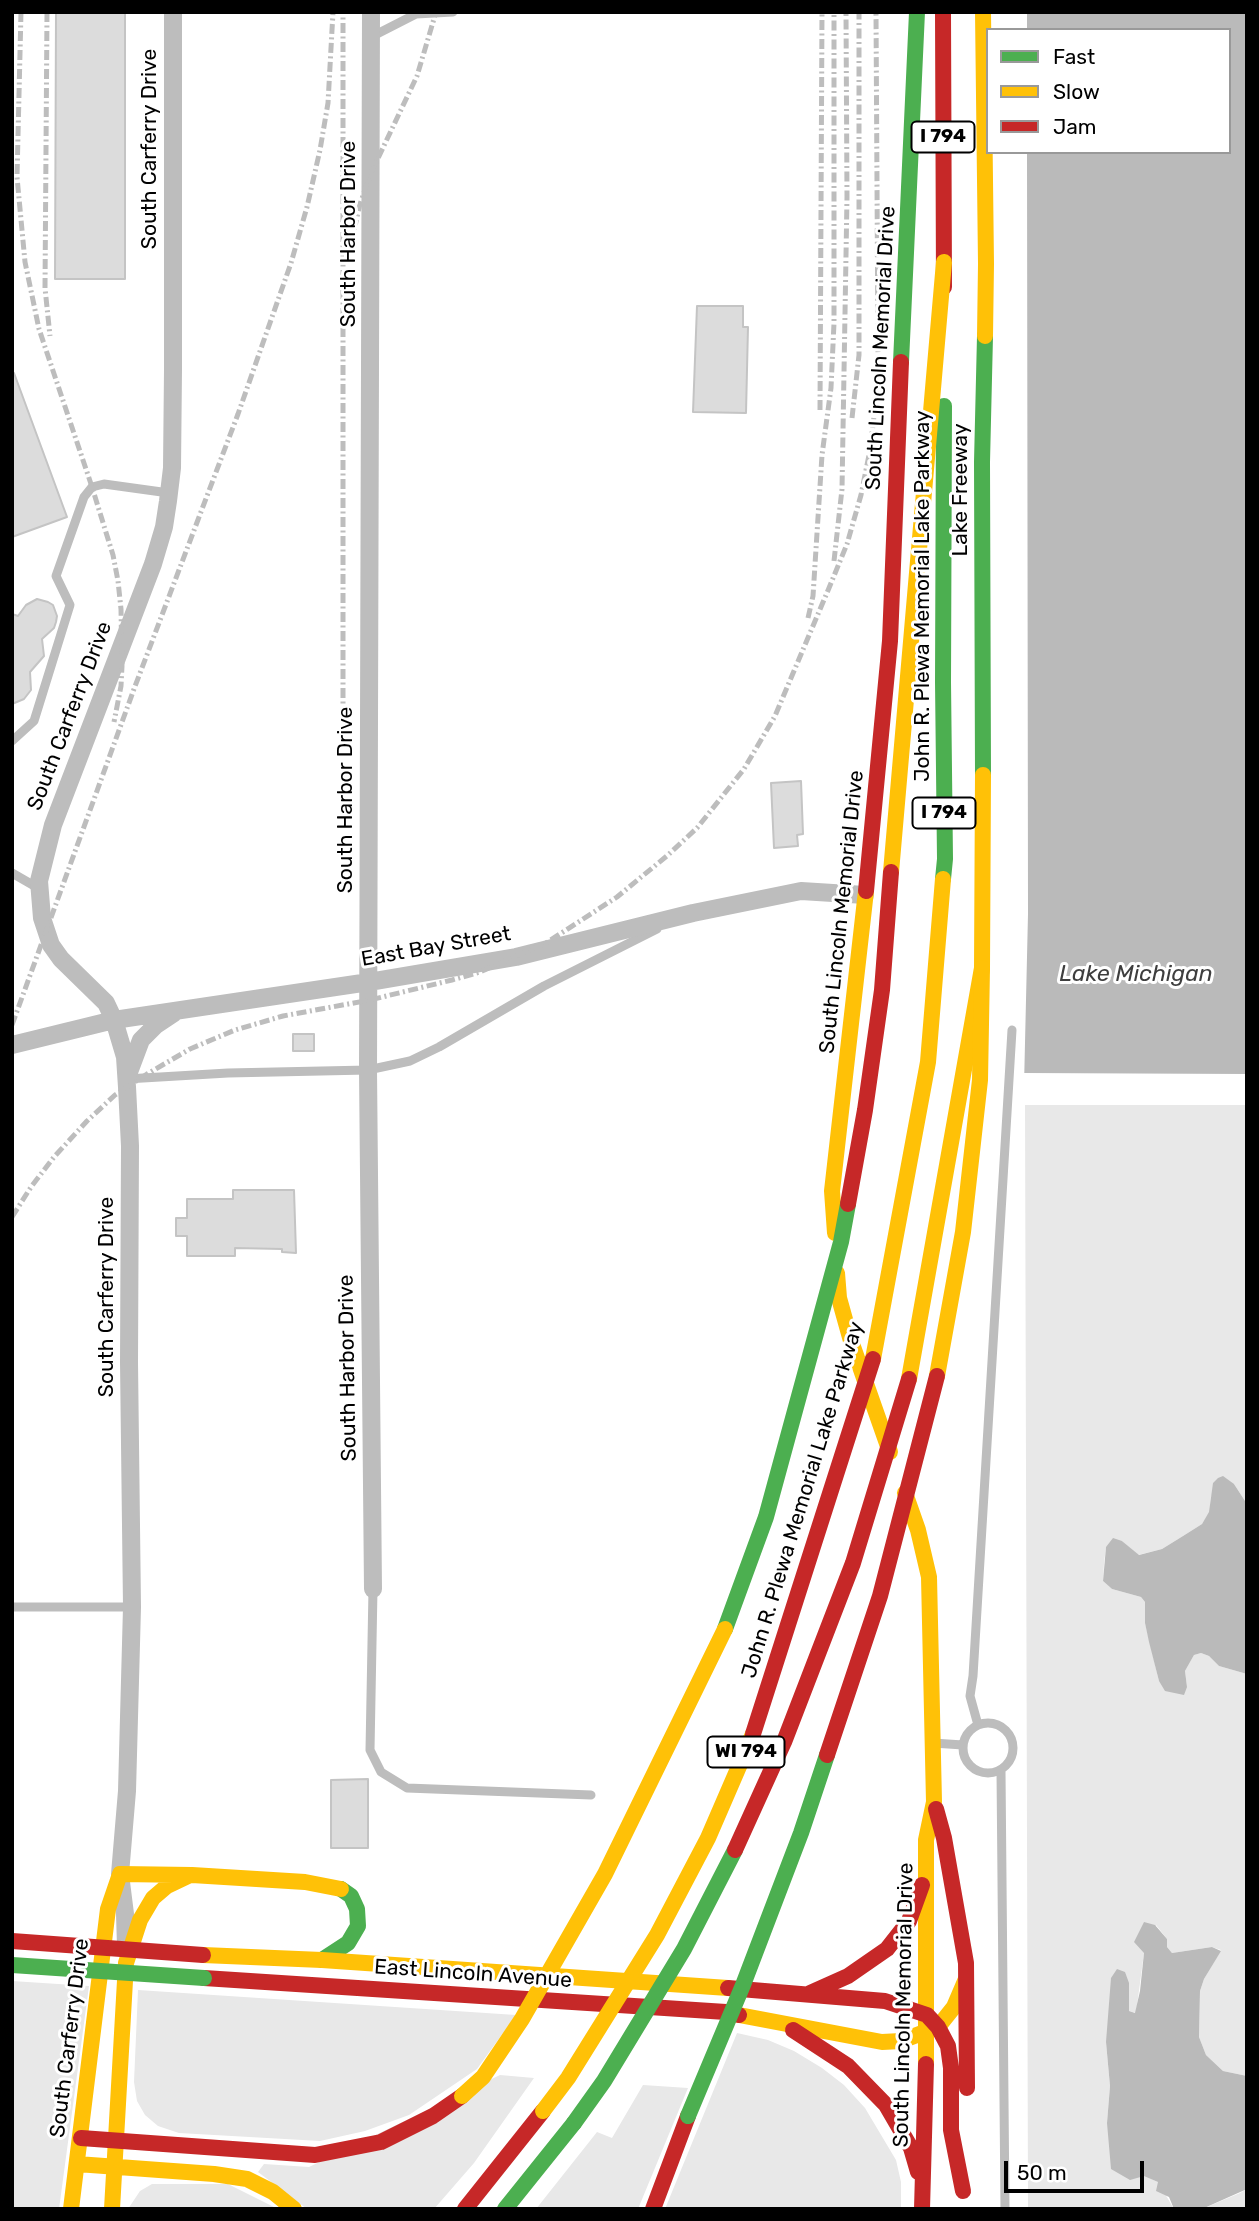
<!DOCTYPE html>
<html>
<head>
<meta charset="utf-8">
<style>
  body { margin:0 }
  #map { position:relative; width:1259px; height:2221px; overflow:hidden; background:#fff; font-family:Rubik,sans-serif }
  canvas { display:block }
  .frame { position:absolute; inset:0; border:14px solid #000; pointer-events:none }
  .legend { position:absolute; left:986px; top:28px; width:245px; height:126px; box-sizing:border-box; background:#fff; border:2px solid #999; margin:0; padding:9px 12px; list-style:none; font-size:21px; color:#000 }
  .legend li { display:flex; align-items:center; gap:14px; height:35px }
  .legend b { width:35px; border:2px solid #999 }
  .scale { position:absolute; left:1004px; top:2161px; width:140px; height:32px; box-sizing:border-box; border:4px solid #000; border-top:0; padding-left:9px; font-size:21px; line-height:24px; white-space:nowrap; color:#000; -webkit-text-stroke:5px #fff; paint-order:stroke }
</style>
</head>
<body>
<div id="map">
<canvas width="1259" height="2221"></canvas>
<div class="frame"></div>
<ul class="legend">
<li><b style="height:9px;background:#4caf50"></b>Fast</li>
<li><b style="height:9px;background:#ffc107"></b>Slow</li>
<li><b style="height:9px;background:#c62828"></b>Jam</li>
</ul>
<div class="scale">50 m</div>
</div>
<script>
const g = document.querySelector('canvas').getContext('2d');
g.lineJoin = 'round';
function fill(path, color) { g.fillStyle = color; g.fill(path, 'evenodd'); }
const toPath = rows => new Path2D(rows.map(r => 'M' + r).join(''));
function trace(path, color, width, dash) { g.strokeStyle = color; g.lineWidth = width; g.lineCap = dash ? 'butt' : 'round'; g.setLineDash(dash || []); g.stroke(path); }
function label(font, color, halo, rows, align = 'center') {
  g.font = font + ' Rubik,sans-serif'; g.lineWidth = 6; g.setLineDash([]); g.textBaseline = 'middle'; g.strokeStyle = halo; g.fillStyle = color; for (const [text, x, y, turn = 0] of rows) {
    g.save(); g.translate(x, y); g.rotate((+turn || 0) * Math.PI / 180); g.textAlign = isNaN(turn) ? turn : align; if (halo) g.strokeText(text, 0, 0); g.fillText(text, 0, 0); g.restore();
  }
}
fill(toPath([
  [1025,1105,1247,1105,1247,1504,1234,1484,1211,1496,1210,1512,1202,1524,1183,1536,1162,1549,1138,1555,1122,1541,1106,1547,1104,1563,1103,1581,1112,1589,1141,1597,1145,1602,1145,1623,1159,1681,1187,1687,1185,1671,1194,1655,1201,1653,1209,1656,1219,1666,1247,1674,1247,2076,1223,2071,1206,2055,1199,2037,1200,1991,1204,1979,1221,1950,1212,1947,1172,1953,1167,1947,1167,1939,1156,1925,1144,1953,1136,2013,1129,2011,1129,1983,1106,2042,1110,2086,1107,2123,1144,2175,1158,2182,1174,2209,1028,2209],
  [12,1981,89,1986,59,2209,12,2209],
  [138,1990,516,2015,477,2069,409,2115,365,2131,320,2141,179,2133,158,2126,145,2115,137,2101,134,2082],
  [737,2033,768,2040,794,2051,822,2068,844,2085,865,2108,896,2160,901,2182,901,2209,665,2209],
  [500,2075,534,2078,474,2163,434,2209,307,2209,258,2172,264,2164,309,2167],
  [643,2085,688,2088,638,2209,536,2209,597,2132,612,2138],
  [152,2184,228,2184,278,2209,128,2209,140,2191],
  [1247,2189,1247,2209,1202,2209,1240,2193]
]), '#e8e8e8');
fill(toPath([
  [1027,12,1247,12,1247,1086,1024,1086,1028,914,1027,152,1229,152,1229,30,1027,30],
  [1223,1476,1234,1484,1247,1504,1247,1674,1219,1666,1209,1656,1201,1653,1194,1655,1185,1671,1187,1687,1184,1695,1165,1691,1159,1681,1149,1642,1145,1623,1145,1602,1141,1597,1112,1589,1103,1581,1106,1547,1113,1538,1122,1541,1139,1555,1162,1549,1183,1536,1202,1524,1209,1512,1213,1483,1218,1478],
  [1144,1922,1155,1925,1167,1939,1167,1947,1172,1953,1212,1947,1221,1951,1204,1979,1200,1991,1199,2037,1206,2055,1223,2071,1247,2076,1247,2189,1202,2209,1174,2209,1169,2197,1156,2191,1158,2182,1144,2176,1130,2180,1111,2169,1107,2123,1110,2086,1106,2042,1111,1978,1117,1969,1125,1972,1129,1983,1129,2011,1135,2013,1140,1991,1144,1953,1134,1942]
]), '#bababa');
fill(toPath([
  [1024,1073,1247,1074,1247,1090,1024,1089]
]), '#fff');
const building = toPath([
  [56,12,125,12,125,279,55,279,56,12],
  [697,306,743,306,743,327,748,327,746,413,693,412,697,306],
  [14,373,67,517,12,537,12,374,14,373],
  [37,599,48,602,53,605,57,616,56,622,54,628,42,639,44,656,30,672,31,690,24,699,12,704,12,614,18,616,26,605,37,599],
  [801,781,803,834,797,835,798,846,774,848,771,783,801,781],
  [293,1034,314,1034,314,1051,293,1051,293,1034],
  [233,1190,294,1190,296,1253,282,1252,282,1249,235,1248,235,1256,187,1256,187,1236,176,1236,176,1218,187,1218,187,1199,233,1199,233,1190],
  [368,1779,368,1848,331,1848,331,1780,368,1779]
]);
fill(building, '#dcdcdc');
trace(building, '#c4c4c4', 2);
trace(toPath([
  [371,37,416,14,453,12],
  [12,741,34,721,70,605,56,576,84,497,92,487,104,484,169,493],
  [12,873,38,888],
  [126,1079,228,1073,368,1070,410,1061,439,1047,544,986,657,929],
  [373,1589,370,1750,381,1772,407,1788,591,1795],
  [12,1607,132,1607],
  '963 1748a25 25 0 1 1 50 0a25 25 0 1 1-50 0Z',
  [978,1725,970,1696,973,1676,1012,1030],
  [933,1743,963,1745],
  [1001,1771,1005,2209]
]), '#bdbdbd', 9);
trace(toPath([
  [371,12,368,1070,373,1589],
  [12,1045,114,1020,369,982,516,957,693,913,801,891,865,895],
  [129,1072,141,1040,156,1025,174,1013],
  [126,1946,125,1914,120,1874,127,1791,132,1607,129,1362,130,1146,127,1087,125,1057,114,1020,106,1003,61,959,51,945,42,918,39,881,53,825,153,564,164,527,168,501,172,468,173,370,173,12]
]), '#bdbdbd', 18);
trace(toPath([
  [901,362,917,12],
  [983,775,982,462,985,336],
  [943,879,945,859,943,682,944,406],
  [322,1960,348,1943,358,1926,357,1909,351,1896,341,1889],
  [505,2209,574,2123]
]), '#4caf50', 16);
trace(toPath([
  [983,12,986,264,985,336],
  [835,1233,832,1191,866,891],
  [837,1273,839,1298,851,1341,890,1452],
  [873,1359,928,1062,943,879],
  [909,1379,982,968,983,775],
  [905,1493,918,1530,929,1577,934,1802,926,1840,926,2064],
  [203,1955,322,1960,728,1988],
  [739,2015,882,2042,901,2041,938,2027,954,2007,966,1979],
  [77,2164,214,2174,247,2179,273,2192,294,2209],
  [71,2209,108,1909,120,1874,192,1875,305,1882,341,1889],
  [112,2209,126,1963,140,1920,153,1898,167,1886,188,1876]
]), '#ffc107', 16);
trace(toPath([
  [943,12,944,287],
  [866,891,890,641,901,362],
  [936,1809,944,1838,966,1963,967,2088],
  [204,1978,726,2012,739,2015],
  [728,1988,885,2001,927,2015,938,2027,948,2046,951,2068,951,2130,963,2191],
  [810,1993,848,1976,887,1949,909,1921,922,1885],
  [793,2030,848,2066,886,2105,911,2148,918,2172],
  [81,2138,315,2155,381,2142,433,2116,462,2096],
  [465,2209,543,2111],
  [653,2209,688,2116],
  [922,2209,926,2064]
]), '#c62828', 16);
trace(toPath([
  [21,12,17,177,25,262,39,329,92,487,113,555,118,581,121,609,122,666,121,686,114,722],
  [47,12,45,288,50,336],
  [350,248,360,204,371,173,417,76,436,12],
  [820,410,822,12],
  [852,418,859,355,859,12],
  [834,561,842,489,847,197,846,12],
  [808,618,813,596,822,455,831,388,834,323,834,12],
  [343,717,343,12],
  [12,1025,134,689,238,414,291,263,307,207,320,150,328,103,333,12],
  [12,1217,31,1187,54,1157,87,1121,115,1095,147,1074,190,1049,235,1030,283,1016,370,1000,452,980,480,972,546,943,617,897,668,855,697,828,744,769,775,716,829,588,847,544,861,495,870,450,875,408,878,355,876,12]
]), '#bdbdbd', 5, [10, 3.5, 2, 3.5]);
trace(toPath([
  [725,1629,766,1517,841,1242,848,1204],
  [12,1965,204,1978],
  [688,2116,743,1985,801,1833,827,1755],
  [574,2123,604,2081,684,1949,735,1850]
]), '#4caf50', 16);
trace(toPath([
  [891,872,944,262],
  [937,1376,963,1232,980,1080,982,968],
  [462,2096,483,2077,522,2019,605,1874,725,1629],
  [543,2111,568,2078,657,1935,708,1838,753,1734]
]), '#ffc107', 16);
trace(toPath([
  [848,1204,865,1110,882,990,891,872],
  [753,1734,873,1359],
  [827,1755,880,1596,937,1376],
  [735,1850,784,1742,853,1563,909,1379],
  [12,1941,203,1955]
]), '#c62828', 16);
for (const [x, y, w] of [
  [943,137,63],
  [944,813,63],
  [746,1752,77]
]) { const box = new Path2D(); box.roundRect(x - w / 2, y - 15.5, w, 31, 5); g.fillStyle = '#fff'; g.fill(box); trace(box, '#000', 2); }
label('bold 19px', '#000', null, [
  ["I 794",943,137],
  ["I 794",944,813],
  ["WI 794",746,1752]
]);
label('21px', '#000', '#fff', [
  ["South Carferry Drive",150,149,-90],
  ["South Harbor Drive",349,234,-90],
  ["South Lincoln Memorial Drive",881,348,-87],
  ["Lake Freeway",961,490,-90],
  ["John R. Plewa Memorial Lake Parkway",923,596,-90],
  ["South Carferry Drive",70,716,-69],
  ["South Harbor Drive",346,800,-90],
  ["South Lincoln Memorial Drive",842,912,-84],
  ["East Bay Street",436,947,-10],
  ["South Carferry Drive",107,1297,-90],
  ["South Harbor Drive",348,1368,-91],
  ["John R. Plewa Memorial Lake Parkway",803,1500,-73],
  ["East Lincoln Avenue",473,1974,4],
  ["South Lincoln Memorial Drive",904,2005,-89],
  ["South Carferry Drive",70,2038,-83]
]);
label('italic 23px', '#3e3e3e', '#fff', [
  ["Lake Michigan",1136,974]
]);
</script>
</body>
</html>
